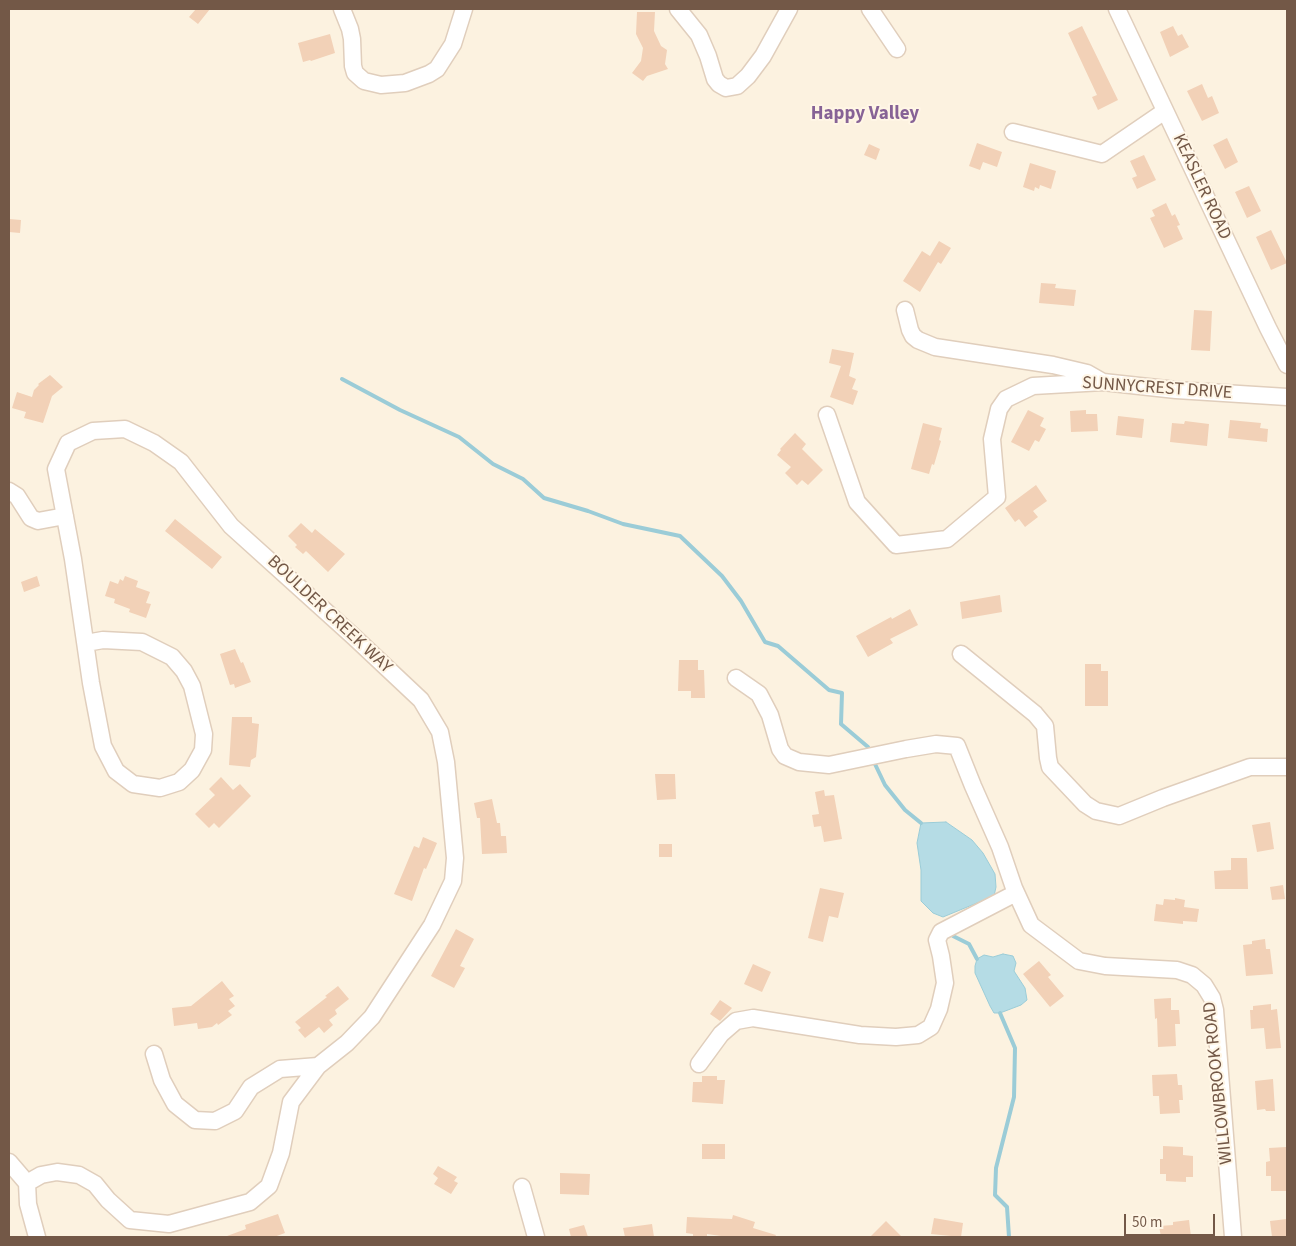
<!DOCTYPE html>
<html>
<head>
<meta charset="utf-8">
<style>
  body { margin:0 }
  #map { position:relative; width:1296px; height:1246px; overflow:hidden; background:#fcf2e0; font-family:"Source Sans 3",sans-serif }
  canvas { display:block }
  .frame { position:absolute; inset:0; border:10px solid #735847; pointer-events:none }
  .scale { position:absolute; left:1124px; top:1214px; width:91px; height:22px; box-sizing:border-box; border:2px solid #735847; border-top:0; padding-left:6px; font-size:15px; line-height:18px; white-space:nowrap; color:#735847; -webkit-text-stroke:4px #fff6e6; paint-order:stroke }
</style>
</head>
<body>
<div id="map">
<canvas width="1296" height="1246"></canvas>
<div class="frame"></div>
<div class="scale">50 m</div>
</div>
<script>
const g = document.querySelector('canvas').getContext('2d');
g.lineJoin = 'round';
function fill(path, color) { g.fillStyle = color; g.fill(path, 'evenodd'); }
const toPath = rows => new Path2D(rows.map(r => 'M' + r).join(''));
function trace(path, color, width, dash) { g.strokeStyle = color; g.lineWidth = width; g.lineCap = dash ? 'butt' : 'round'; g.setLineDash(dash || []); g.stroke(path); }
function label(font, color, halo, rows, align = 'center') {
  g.font = font + ' "Source Sans 3",sans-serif'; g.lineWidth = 4; g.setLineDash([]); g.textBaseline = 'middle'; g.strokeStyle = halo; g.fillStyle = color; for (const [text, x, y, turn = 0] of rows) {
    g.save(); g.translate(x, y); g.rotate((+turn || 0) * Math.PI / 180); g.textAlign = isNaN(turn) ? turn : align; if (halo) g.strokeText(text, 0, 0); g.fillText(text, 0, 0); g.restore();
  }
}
const water = toPath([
  [946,822,972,840,983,853,995,874,996,887,994,896,943,917,933,913,921,901,921,870,917,843,921,823,946,822],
  [1003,954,1013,956,1016,963,1014,971,1025,988,1027,1000,1021,1005,1000,1013,994,1013,990,1006,975,973,975,966,977,959,984,955,993,957,1003,954]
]);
fill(water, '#b5dce5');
trace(water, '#9bccd7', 1);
trace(toPath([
  [342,379,400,410,459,437,493,464,523,479,544,498,588,511,623,524,680,536,722,576,741,601,765,642,778,646,829,690,842,693,841,724,868,747],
  [874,762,885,785,905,810,921,823],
  [953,936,969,944,977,959],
  [1000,1013,1015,1048,1014,1097,996,1168,995,1195,1007,1207,1009,1237]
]), '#9bccd7', 4);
fill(toPath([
  [196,9,210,9,198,24,189,17],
  [637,12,655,12,654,31,661,46,667,50,665,64,668,69,647,76,643,81,632,73,641,61,643,48,636,34],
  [1082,26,1118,100,1098,110,1092,97,1097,95,1068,33],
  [1173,26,1178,36,1182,34,1189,47,1170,57,1160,32],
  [330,34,335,53,311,61,310,60,303,62,298,43],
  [1202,84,1208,98,1212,96,1219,113,1202,121,1187,91],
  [1227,138,1238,162,1225,169,1213,145],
  [977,143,1002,152,997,167,983,162,980,170,969,166],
  [869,144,880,149,876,160,864,155],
  [1144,155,1156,180,1137,189,1132,178,1137,176,1130,161],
  [1030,163,1056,171,1051,189,1040,185,1039,189,1035,187,1034,191,1023,187],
  [1249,186,1261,211,1247,218,1235,192],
  [1166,203,1172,216,1175,214,1180,225,1177,226,1183,239,1164,248,1150,218,1155,216,1152,210],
  [9,219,21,220,20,233,9,232],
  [1271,230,1287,263,1271,270,1256,237],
  [939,241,951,248,941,264,938,262,920,292,903,281,922,251,930,256],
  [1041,283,1056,284,1055,288,1076,290,1074,306,1039,303],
  [1194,310,1212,311,1210,351,1191,350],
  [832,349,854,353,849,376,856,379,852,389,858,391,853,405,830,397,841,366,829,363],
  [50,375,63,387,52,396,43,423,24,418,26,412,12,408,17,392,32,397,34,390,39,385,38,384],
  [1028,410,1044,418,1040,426,1046,429,1039,442,1035,440,1029,451,1011,442],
  [1086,410,1086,414,1097,414,1098,431,1071,432,1070,411],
  [1118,416,1144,419,1142,438,1116,435],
  [1230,420,1261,423,1260,428,1268,429,1267,442,1228,438],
  [1185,421,1209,424,1207,446,1170,442,1172,423,1184,424],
  [923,423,942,428,939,440,941,441,934,465,932,464,929,474,911,469],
  [795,433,806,444,802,449,823,470,808,485,802,480,797,485,785,473,791,467,777,455,781,450,780,449],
  [1036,485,1047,501,1033,511,1038,517,1025,527,1019,519,1015,522,1005,508],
  [175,519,222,557,212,569,165,531],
  [301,523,312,533,315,529,345,554,328,572,306,551,303,554,295,547,297,545,288,536],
  [37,576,40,586,24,592,21,582],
  [125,576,138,581,136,587,150,592,146,603,151,604,146,618,129,612,130,609,114,603,115,599,105,596,110,581,118,584,120,579,123,581],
  [1000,595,1002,612,962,619,960,602],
  [910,609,918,625,890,639,893,643,868,657,856,636,891,617,892,619],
  [235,649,241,663,243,662,251,682,235,688,234,684,230,685,220,654],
  [679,660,698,660,698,670,704,670,705,698,691,698,691,691,678,691],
  [1085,664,1101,664,1101,671,1108,671,1108,706,1085,706],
  [232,717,252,717,252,723,259,724,256,757,251,760,250,767,229,765],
  [655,774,675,774,676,799,657,800],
  [221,777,233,790,240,784,251,796,219,828,214,823,209,828,195,814,215,795,209,789],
  [824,790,825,796,834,795,842,839,824,842,821,826,814,827,812,815,819,814,815,792],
  [492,799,497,823,500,823,501,836,506,836,507,853,482,854,480,818,477,818,474,803],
  [1270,822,1274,849,1257,852,1252,825],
  [423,837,437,843,426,869,424,868,412,901,394,894,414,846,419,848],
  [659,844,672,844,672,857,659,857],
  [1231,858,1247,858,1248,889,1215,889,1214,871,1231,870],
  [1283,885,1285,899,1272,900,1270,887],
  [820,888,844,893,838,918,829,916,823,942,808,938],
  [1175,898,1185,900,1184,907,1199,909,1197,922,1183,921,1183,924,1154,921,1156,904,1163,905,1164,899,1175,900],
  [456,929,474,939,460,966,465,968,454,988,431,976],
  [1265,939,1266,949,1270,949,1273,974,1246,976,1243,945,1252,944,1252,941],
  [1039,961,1051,975,1048,977,1064,996,1050,1007,1023,974],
  [753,964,771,972,762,992,744,984],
  [222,981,234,996,229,999,235,1006,228,1011,232,1015,218,1025,217,1023,212,1027,198,1029,197,1023,174,1026,172,1008,191,1006],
  [338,986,349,999,335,1010,337,1014,329,1020,333,1025,324,1033,319,1027,305,1038,298,1030,301,1028,295,1022,327,997,325,996],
  [1171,998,1171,1010,1179,1010,1180,1024,1175,1024,1176,1046,1158,1047,1157,1018,1155,1019,1154,999],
  [720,1000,732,1008,720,1021,710,1014],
  [1271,1004,1271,1010,1277,1009,1281,1048,1266,1049,1264,1028,1251,1029,1250,1010,1253,1010,1253,1006],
  [1177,1074,1178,1085,1182,1085,1183,1100,1179,1100,1180,1113,1160,1114,1159,1096,1153,1096,1152,1075],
  [702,1076,717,1076,717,1080,725,1080,723,1104,692,1102,693,1082,702,1082],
  [1273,1079,1275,1111,1266,1111,1265,1109,1257,1110,1255,1081],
  [702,1144,725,1144,725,1159,702,1159],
  [1163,1146,1183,1147,1183,1155,1193,1156,1193,1177,1186,1177,1186,1182,1166,1181,1166,1174,1160,1174,1160,1159,1163,1159],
  [1286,1147,1287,1191,1271,1191,1271,1176,1266,1176,1266,1162,1270,1161,1269,1148],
  [438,1166,457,1177,454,1181,458,1183,451,1194,434,1184,438,1178,433,1174],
  [560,1173,590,1174,589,1195,560,1194],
  [278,1214,285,1233,274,1237,227,1237,227,1236,246,1229,245,1225],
  [733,1215,755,1222,753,1228,776,1235,775,1237,728,1237,707,1234,707,1237,693,1236,693,1234,686,1233,687,1217,732,1219],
  [934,1218,963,1223,961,1237,931,1234],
  [1287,1219,1287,1237,1272,1237,1270,1221],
  [1189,1220,1191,1237,1161,1237,1159,1226,1173,1225,1173,1222],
  [886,1221,902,1237,870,1237],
  [652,1224,654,1237,625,1237,623,1228],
  [584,1225,588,1237,571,1237,569,1229]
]), '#f2d1b7');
const minor = toPath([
  [342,9,350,29,352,39,353,66,355,73,364,81,381,85,405,83,429,74,437,69,453,44,464,9],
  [678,9,699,35,708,56,715,79,719,84,726,88,737,86,748,76,763,56,789,9],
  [870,9,897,49],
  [1117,9,1268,328,1287,365],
  [1013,132,1102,154,1165,111],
  [905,310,910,330,913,336,918,340,935,347,1053,365,1087,373,1101,381],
  [827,415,857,502,896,545,947,539,997,497,992,439,999,409,1006,399,1033,386,1103,382,1176,390,1287,397],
  [9,491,17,496,31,518,38,521,65,516],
  [961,654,1035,714,1045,726,1048,758,1050,767,1085,804,1096,811,1119,816,1163,798,1250,767,1287,767],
  [736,678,759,694,770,715,780,749,785,756,799,762,829,765,906,749,936,744,957,746,973,786,1000,847,1014,888,1031,925,1079,961,1105,966,1177,970,1192,975,1204,985,1212,998,1215,1010,1233,1237],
  [154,1054,162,1080,175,1104,195,1120,215,1121,235,1111,251,1087,280,1069,318,1066],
  [699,1064,721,1034,736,1021,753,1018,860,1035,896,1037,918,1035,931,1027,939,1009,945,983,941,956,937,940,941,932,1016,893],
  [9,1162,27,1183,28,1204,37,1237],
  [27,1183,41,1175,57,1172,79,1175,95,1184,108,1200,130,1220,169,1224,250,1202,269,1186,281,1153,291,1102,318,1066,347,1043,372,1017,432,925,453,881,455,858,446,762,440,732,421,700,354,637,231,526,181,462,154,443,125,429,93,431,68,443,56,469,73,559,91,683,103,746,116,771,133,784,160,788,179,782,192,770,203,750,204,734,192,686,184,671,172,657,142,642,103,640,86,643],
  [522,1187,536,1237]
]);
trace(minor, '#e0cebc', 19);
trace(minor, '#fff', 16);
label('18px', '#735847', '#fff6e6', [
  ["KEASLER ROAD",1201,187,65],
  ["SUNNYCREST DRIVE",1157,389,4],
  ["BOULDER CREEK WAY",329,615,43],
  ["WILLOWBROOK ROAD",1219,1083,-96]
]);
label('bold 19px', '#876396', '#fff6e6', [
  ["Happy Valley",865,115]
]);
</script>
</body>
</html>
